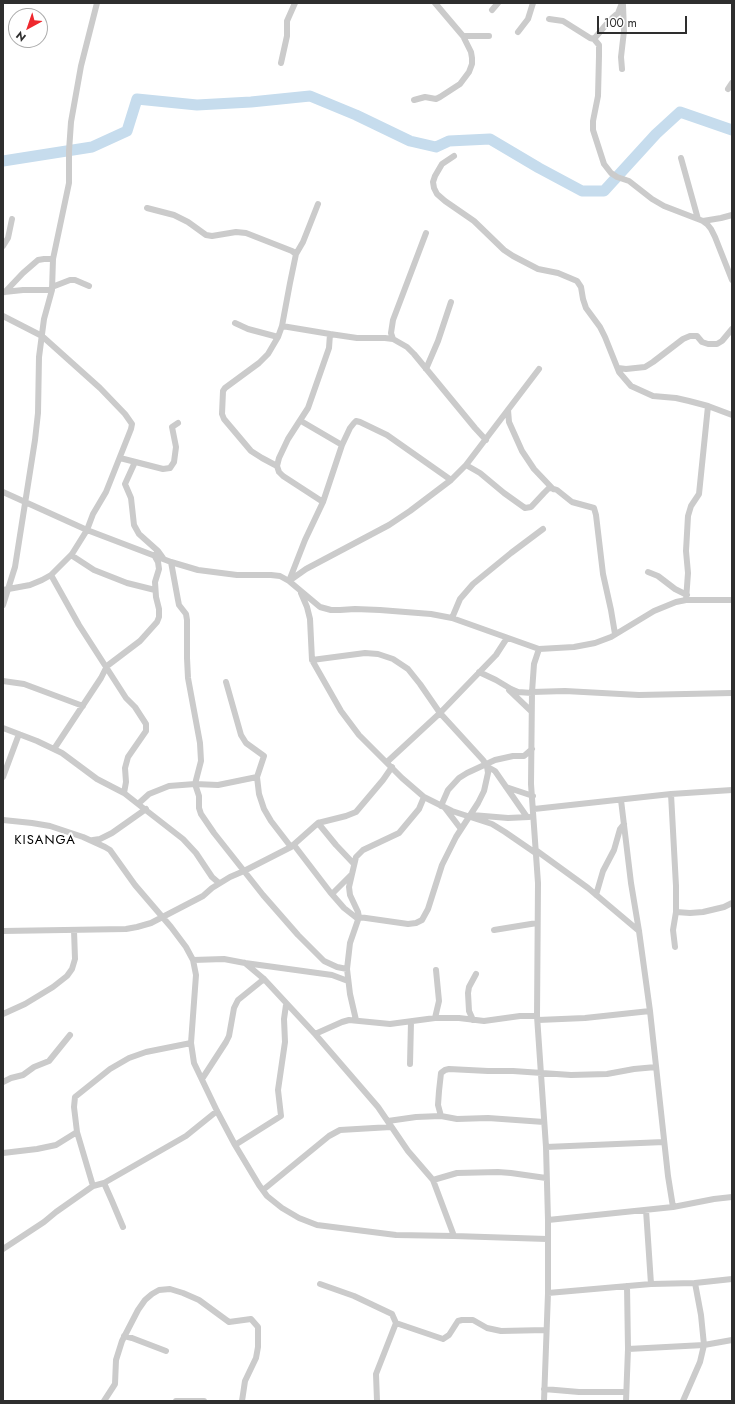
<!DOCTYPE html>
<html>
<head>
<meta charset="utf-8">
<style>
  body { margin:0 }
  #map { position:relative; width:735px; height:1404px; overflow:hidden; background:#fff; font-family:Jost,sans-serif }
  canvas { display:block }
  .frame { position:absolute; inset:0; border:4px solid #2e2e2e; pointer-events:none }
  .north { position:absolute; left:8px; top:8px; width:40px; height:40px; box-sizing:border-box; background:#fff; border:1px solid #ababab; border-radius:50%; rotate:220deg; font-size:11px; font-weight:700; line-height:16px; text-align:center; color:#2e2e2e }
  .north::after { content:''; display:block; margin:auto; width:14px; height:18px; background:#ee282e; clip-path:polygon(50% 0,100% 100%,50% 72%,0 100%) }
  .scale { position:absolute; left:597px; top:16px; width:90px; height:18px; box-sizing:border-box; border:2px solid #2e2e2e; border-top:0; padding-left:5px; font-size:12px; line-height:14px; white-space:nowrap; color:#2e2e2e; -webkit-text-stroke:3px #fff; paint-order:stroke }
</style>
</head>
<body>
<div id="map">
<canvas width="735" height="1404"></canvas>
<div class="frame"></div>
<div class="north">N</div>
<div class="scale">100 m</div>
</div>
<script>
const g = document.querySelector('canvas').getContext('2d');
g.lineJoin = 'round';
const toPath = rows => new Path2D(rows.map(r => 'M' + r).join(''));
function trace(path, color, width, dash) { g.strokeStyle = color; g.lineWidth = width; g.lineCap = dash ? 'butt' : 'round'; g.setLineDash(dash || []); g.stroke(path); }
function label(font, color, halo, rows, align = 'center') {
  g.font = font + ' Jost,sans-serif'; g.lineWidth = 4; g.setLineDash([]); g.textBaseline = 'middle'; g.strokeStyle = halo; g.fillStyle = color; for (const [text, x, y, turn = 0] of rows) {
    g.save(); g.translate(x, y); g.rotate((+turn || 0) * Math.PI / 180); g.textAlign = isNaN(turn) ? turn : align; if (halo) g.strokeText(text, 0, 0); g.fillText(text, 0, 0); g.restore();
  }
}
trace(toPath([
  [3,161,92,147,127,131,137,99,197,105,251,102,310,96,356,115,410,141,436,147,449,141,490,139,539,168,582,191,604,191,656,134,680,112,732,130]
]), '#c6dced', 11);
trace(toPath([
  [622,3,618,13,610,20,594,39,599,45,599,56,598,96,593,121,593,130,604,164,611,173,617,177,629,181,652,199,664,206,703,221,707,224,711,229,715,237,732,280],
  [492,10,498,3],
  [549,19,563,21,590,38,594,39],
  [518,32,528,19,533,3],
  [463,36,489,36],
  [281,63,287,36,287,21,295,3],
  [622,69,621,57,624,31,623,5],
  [728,89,732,83],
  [414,100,425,97,436,99,440,97,460,84,469,72,472,64,472,58,471,52,463,36,435,3],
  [454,156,442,164,435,176,433,182,434,188,437,194,445,201,474,221,504,250,513,256,538,269,558,273,577,281,581,287,583,299,586,308,600,327,605,337,619,372,631,386,653,396,676,398,689,401,708,406,732,415],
  [681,158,698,219],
  [147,208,174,215,188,222,206,235,212,236,236,232,246,233,292,251,296,254,290,283,282,326,278,337,268,354,259,363,225,388,223,391,222,414,224,419,251,451,262,458,277,466],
  [703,221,721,218,732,215],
  [3,246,8,238,12,219],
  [296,254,303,242,318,204],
  [52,287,70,280,75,280,89,286],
  [4,292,23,290,52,290],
  [5,292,23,273,38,260,44,259,53,259],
  [3,316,42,336,100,388,125,414,132,424,131,429,106,492,93,514,87,530,72,554,51,575,42,580,30,585,3,590],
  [235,323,248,329,278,337],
  [282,326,330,334,329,348,308,408,288,439,279,458,277,466,279,472,283,476,323,502],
  [330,334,357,338,385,338,393,339,407,347,414,354,475,428,486,440],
  [393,339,391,333,393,320,426,233],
  [618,368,626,369,645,367,653,362,683,339,690,336,697,336,702,342,708,344,717,344,722,341,732,329],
  [426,369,438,341,451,302],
  [508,410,509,422,522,451,534,469,553,489],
  [301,421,342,445],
  [120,458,163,469,170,468,174,462,176,447,172,427,178,423],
  [135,462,125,484,131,498,134,525,139,534,158,551,163,558],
  [466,465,480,473,504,493,525,508,531,507,544,493,548,489,551,488,557,490,572,502,594,508,596,515,603,574,611,610,615,634],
  [3,492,87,530,171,562,198,570,237,575,271,575,280,576,289,581,320,607,331,610,340,610,355,609,380,610,431,614,452,618,539,649,574,647,595,643,611,637,654,611,676,602,686,600,732,600],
  [71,555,94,570,127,583,155,590],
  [171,562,178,600,179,605,186,614,187,620,187,658,188,678,200,743,201,761,195,784,199,796,199,808,201,814,214,833,263,895,298,935,324,961,337,967,347,969],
  [648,572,658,576,675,589,687,595],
  [51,575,79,625,126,698,135,707,146,724,146,731,128,757,125,768,126,782,124,793],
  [289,581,306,569,389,525,410,511,451,480,466,465,539,369],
  [289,581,305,540,323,502,342,445,350,428,354,423,356,421,360,422,387,435,451,480],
  [301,593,307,607,310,619,312,660,341,711,359,735,402,778,424,797,452,811,492,824,505,832,537,854],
  [686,600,688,573,686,551,688,516,691,506,699,494,708,406],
  [3,605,15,567,35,440,38,413,39,357,44,319,52,290,53,259,69,183,69,151,71,122,81,66,97,3],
  [452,618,460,599,473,584,511,553,543,529],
  [539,649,534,664,532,692,531,784,538,883,537,1016,546,1147,548,1220,548,1293,544,1401],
  [312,660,365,653,378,654,393,659,408,669,420,684,440,713,483,760,487,766,488,773,484,791,478,803,456,837,442,865,428,909,422,920,416,923,408,924,359,917],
  [479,672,496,680,511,689,518,692,532,693],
  [3,681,24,684,83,706],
  [226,682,241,735,246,743,264,756,257,777,259,794,264,809,271,821,291,847],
  [509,690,531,711],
  [532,692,565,691,639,695,732,693],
  [3,728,37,741,62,753,97,779,124,793,138,804,183,839,196,853,212,877,219,883],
  [54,749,101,678,107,666,140,641,157,622,159,617,159,609,156,597,155,582,159,569,158,562,154,555],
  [387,762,440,713,496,655,507,638],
  [486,766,495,771,527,817],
  [3,777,19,734],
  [506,787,533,796],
  [671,794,676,886,676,912,673,930,675,947],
  [621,800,631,883,639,931,650,1011,668,1176,673,1207],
  [138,804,149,794,169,786,195,784,218,785,257,777],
  [441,806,448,790,459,778,467,773,495,760,513,756,524,756,532,749],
  [445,808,461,829],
  [534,809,671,794,732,790],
  [472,815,508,818,529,817],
  [3,820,32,823,50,826,83,837,105,847,110,850,135,885,171,927,186,947,193,960,196,975,191,1043,194,1063,217,1111,235,1145,259,1185,267,1196,282,1208,299,1218,317,1225,396,1235,454,1236,547,1239],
  [318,823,336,845,354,864],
  [93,840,100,839,112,833,146,809],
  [294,845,330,892,344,908,358,919],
  [537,851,588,888,639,931],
  [332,894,351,875],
  [596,895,603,871,614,850,620,829,624,824],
  [676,912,690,913,703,912,724,907,732,903],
  [494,930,537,923],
  [3,931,126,929,137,927,151,923,203,896,212,888,230,877,244,871,291,847,318,823,346,816,356,812,383,780,392,767],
  [193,960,224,959,245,963,332,975,348,981],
  [245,963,264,979,315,1034,378,1107,408,1151,433,1180,454,1236],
  [3,1014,25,1004,53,987,67,976,72,969,75,959,74,930],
  [435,1018,439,1001,436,970],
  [356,1020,350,994,347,969,350,943,359,917,358,912,350,895,349,887,356,857,363,850,399,833,419,809,424,797],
  [473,1020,469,1011,468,993,469,987,476,974],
  [538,1020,585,1018,650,1011],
  [315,1034,342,1022,349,1020,390,1024,435,1018,459,1018,484,1021,520,1016,537,1016],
  [410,1064,411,1022],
  [202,1079,226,1042,229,1036,234,1008,238,1000,264,979],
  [3,1082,11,1078,23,1075,34,1067,49,1061,70,1035],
  [441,1116,438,1105,439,1091,441,1073,445,1070,449,1069,488,1071,513,1071,571,1075,607,1074,634,1069,656,1067],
  [388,1121,416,1117,441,1116,457,1119,488,1118,544,1122],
  [235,1145,281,1116,278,1090,285,1042,284,1019,286,1005],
  [546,1147,664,1142],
  [3,1153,37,1149,56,1145,77,1132],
  [433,1180,457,1173,498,1172,511,1173,546,1178],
  [104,1183,112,1201,123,1227],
  [93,1186,77,1132,74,1107,75,1097,110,1069,129,1058,146,1052,191,1043],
  [263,1190,329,1136,340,1130,391,1127],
  [646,1210,651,1284],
  [548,1220,673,1207,714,1199,732,1197],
  [3,1249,44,1222,56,1212,93,1186,104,1183,186,1136,217,1111],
  [320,1284,354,1296,392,1314,396,1323,376,1374,377,1401],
  [548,1293,651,1284,695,1283,732,1279],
  [396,1323,443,1339,449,1335,458,1321,462,1320,473,1320,487,1328,501,1331,546,1330],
  [124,1336,132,1338,166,1351],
  [628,1349,704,1345,732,1340],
  [544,1389,579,1392,625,1392],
  [104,1401,115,1384,116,1360,122,1341,138,1310,145,1300,152,1294,159,1290,170,1289,183,1293,199,1300,229,1322,251,1319,258,1327,258,1347,256,1358,245,1381,242,1401],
  [176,1401,204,1401],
  [626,1401,628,1349,627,1286],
  [683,1401,700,1362,704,1345,701,1315,695,1283]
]), '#cbcbcb', 6);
g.letterSpacing = '1px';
label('13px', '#000', '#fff', [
  ["KISANGA",45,841]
]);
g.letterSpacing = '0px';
</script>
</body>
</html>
